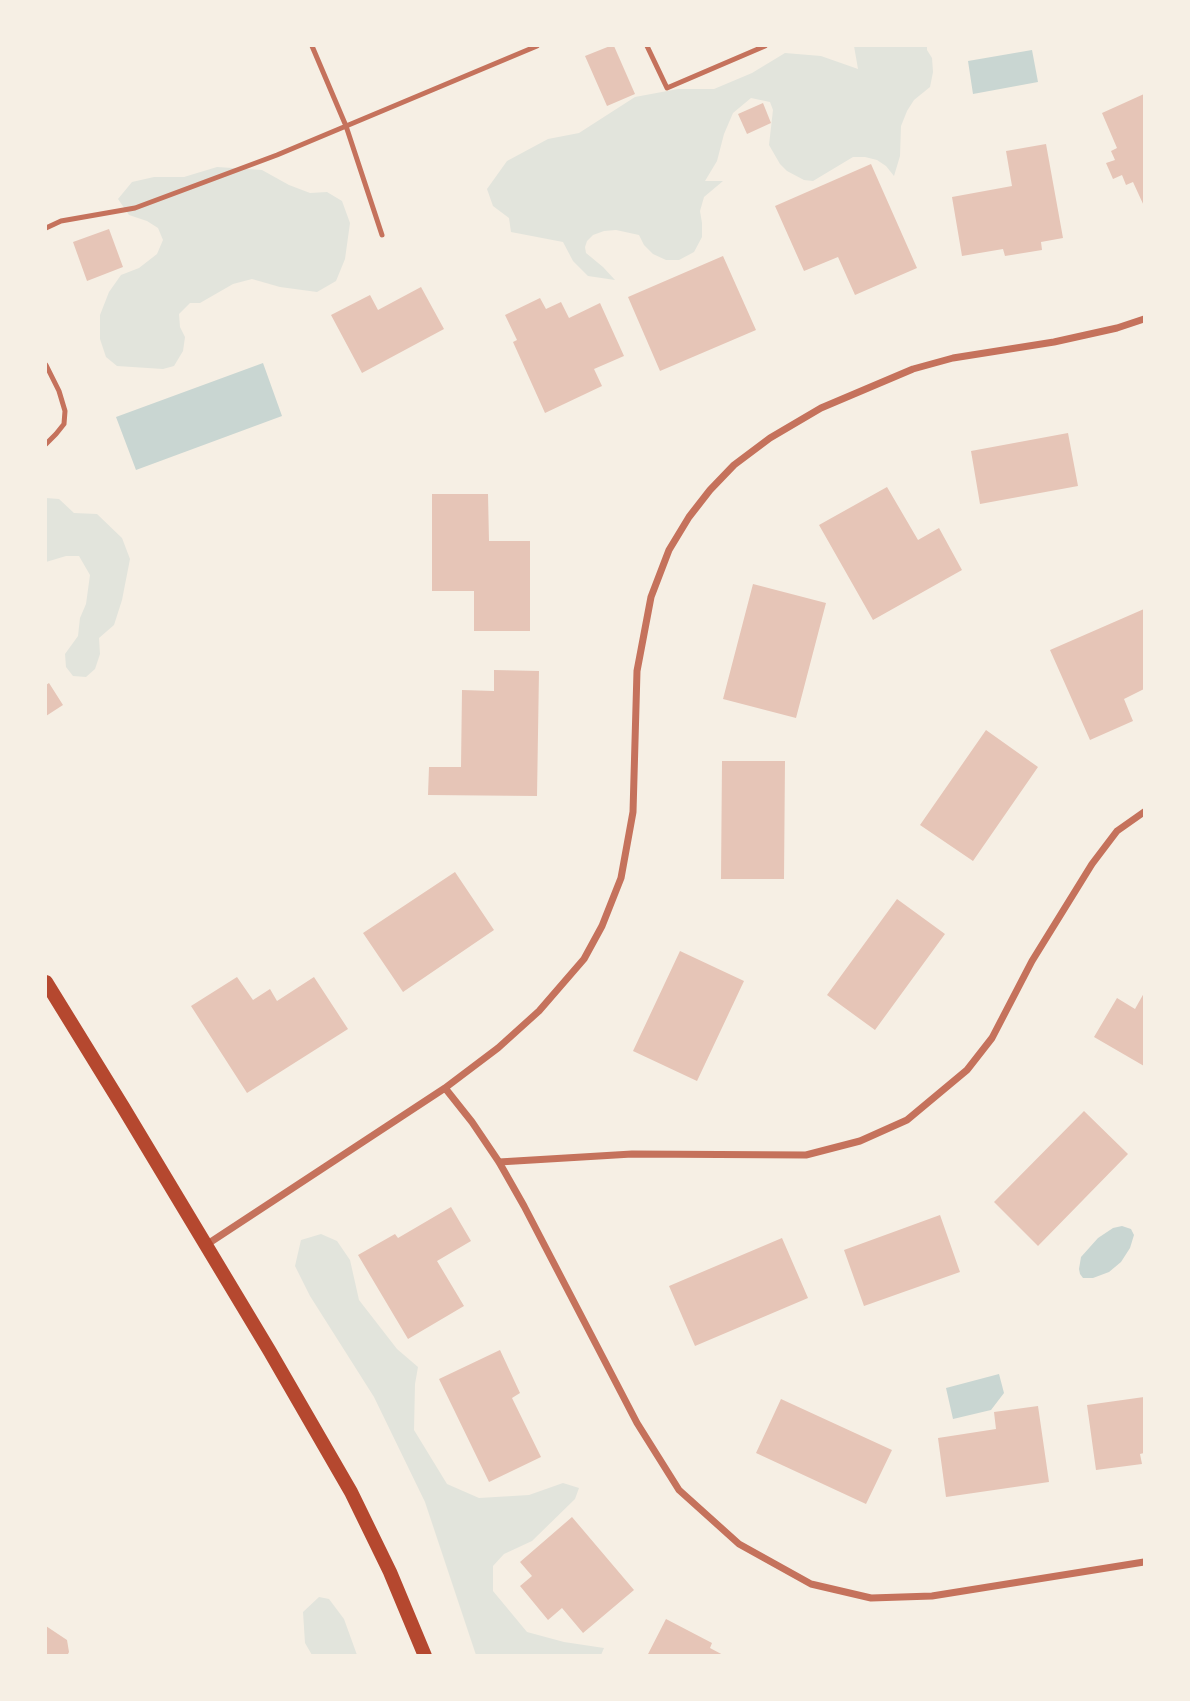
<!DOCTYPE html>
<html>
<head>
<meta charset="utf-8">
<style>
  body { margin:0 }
  #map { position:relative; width:1190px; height:1701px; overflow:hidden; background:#f6efe4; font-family:"Source Sans 3",sans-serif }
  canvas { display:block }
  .frame { position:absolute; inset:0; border:47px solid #f6efe4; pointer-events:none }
</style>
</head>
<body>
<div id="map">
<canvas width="1190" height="1701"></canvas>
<div class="frame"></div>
</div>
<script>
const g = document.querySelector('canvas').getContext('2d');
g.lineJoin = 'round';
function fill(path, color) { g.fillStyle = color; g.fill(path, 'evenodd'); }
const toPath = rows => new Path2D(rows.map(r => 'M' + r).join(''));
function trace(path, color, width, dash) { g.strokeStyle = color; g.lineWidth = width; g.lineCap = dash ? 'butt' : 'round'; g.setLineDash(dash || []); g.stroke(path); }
fill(toPath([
  [854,46,927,46,927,50,932,58,933,72,930,87,914,100,907,111,901,126,900,156,894,176,886,166,877,160,865,157,853,157,813,181,804,180,787,171,780,164,769,145,773,110,770,102,751,98,733,113,724,134,717,161,705,181,723,181,704,197,700,211,702,223,702,237,694,252,679,260,666,260,653,254,644,245,639,235,616,230,604,231,593,235,587,241,585,247,586,253,603,267,615,280,588,276,573,261,563,242,511,232,509,218,493,206,487,189,507,161,548,139,579,133,635,97,678,89,714,89,752,73,785,53,821,56,858,69],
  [217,167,262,170,289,185,310,193,327,192,342,201,350,223,345,259,336,281,317,292,280,287,252,279,233,284,200,303,190,303,179,314,180,327,185,337,183,351,174,366,163,369,117,366,106,357,100,339,100,315,109,292,121,275,139,268,157,254,163,240,158,228,147,221,129,215,118,199,132,182,154,177,184,177],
  [46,498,59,499,74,513,97,514,122,538,130,559,122,600,114,625,99,638,100,654,95,669,86,677,73,676,66,667,65,654,78,636,80,618,86,604,90,575,79,556,66,556,46,562],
  [321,1234,337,1241,350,1260,359,1300,397,1349,418,1367,415,1384,414,1430,447,1484,479,1498,529,1495,563,1483,579,1488,575,1499,532,1541,504,1554,493,1566,493,1591,527,1632,564,1642,604,1648,601,1655,476,1655,425,1502,374,1397,310,1296,295,1266,301,1240],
  [319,1597,329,1599,344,1619,357,1655,312,1655,305,1643,303,1612]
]), '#e2e4dc');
fill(toPath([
  [1032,50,1038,82,973,94,968,61],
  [263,363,282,416,136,470,116,417],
  [1122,1226,1131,1229,1134,1235,1130,1248,1121,1262,1109,1272,1093,1278,1083,1278,1080,1274,1079,1269,1081,1257,1098,1238,1113,1228],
  [999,1374,1004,1393,991,1410,953,1419,946,1388]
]), '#c9d6d2');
fill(toPath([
  [610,46,614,46,635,94,607,106,585,56],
  [1144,94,1144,206,1133,182,1126,185,1122,175,1113,179,1106,163,1115,160,1111,151,1117,148,1102,113],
  [763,103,771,123,747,134,738,114],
  [1046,144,1063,238,1041,242,1042,250,1005,256,1003,249,962,256,952,197,1012,186,1006,151],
  [871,164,917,268,855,295,838,257,804,271,775,206],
  [109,229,123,267,87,281,73,242],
  [723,256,756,330,660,371,628,297],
  [421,287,444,329,362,373,331,315,370,295,378,310],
  [540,298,546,309,561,302,569,318,600,303,624,356,594,369,602,386,545,413,513,342,517,340,505,315],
  [1068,433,1078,486,980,504,971,451],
  [887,487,918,540,939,528,962,570,873,620,819,525],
  [432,494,488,494,489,541,530,541,530,631,474,631,474,591,432,591],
  [753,584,826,603,796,718,723,699],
  [1144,609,1144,689,1124,699,1133,721,1090,740,1050,650],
  [494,670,539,671,537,796,428,795,429,767,461,767,462,690,494,691],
  [49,683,63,705,46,716,46,685],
  [986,730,1038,767,973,861,920,825],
  [722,761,785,761,784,879,721,879],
  [455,872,494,930,403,992,363,933],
  [897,899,945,934,875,1030,827,995],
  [680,951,744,981,697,1081,633,1051],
  [237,977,253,1000,270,989,277,1001,314,977,348,1029,247,1093,191,1006],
  [1144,993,1144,1066,1094,1037,1117,998,1135,1009],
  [1084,1111,1128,1154,1038,1246,994,1202],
  [451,1207,471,1241,437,1261,464,1306,408,1339,358,1255,395,1234,398,1238],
  [940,1215,960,1272,864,1306,844,1250],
  [782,1238,808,1298,695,1346,669,1286],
  [500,1350,520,1393,512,1398,541,1457,489,1482,439,1379],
  [1144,1397,1144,1453,1140,1454,1142,1464,1096,1470,1087,1405],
  [781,1399,892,1450,866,1504,756,1453],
  [1038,1406,1049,1482,946,1497,938,1438,996,1429,994,1412],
  [572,1517,634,1590,583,1633,562,1608,548,1620,520,1586,532,1576,520,1562],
  [666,1619,712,1643,710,1648,725,1656,647,1656],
  [46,1626,67,1640,69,1652,67,1656,46,1656]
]), '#e6c5b7');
trace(toPath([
  [312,46,346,126,382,235],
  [647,46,667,88,765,46],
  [46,228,61,221,135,208,277,155,537,46],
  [46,365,59,391,65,411,64,424,56,434,46,444]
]), '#c5725c', 5);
trace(toPath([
  [445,1088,472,1122,499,1162,524,1206,637,1423,679,1490,739,1544,811,1584,871,1598,932,1596,1144,1562],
  [499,1162,632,1154,806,1155,860,1141,907,1120,967,1070,992,1038,1032,961,1092,864,1117,831,1144,812],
  [206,1245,445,1088,498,1048,539,1011,584,959,602,926,621,878,633,812,637,671,651,597,669,550,689,517,710,490,734,465,770,438,821,408,913,369,953,358,1054,342,1117,328,1144,319]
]), '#c5725c', 7);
trace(toPath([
  [46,982,123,1107,269,1350,351,1492,390,1572,425,1656]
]), '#b5482f', 14);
</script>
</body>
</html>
